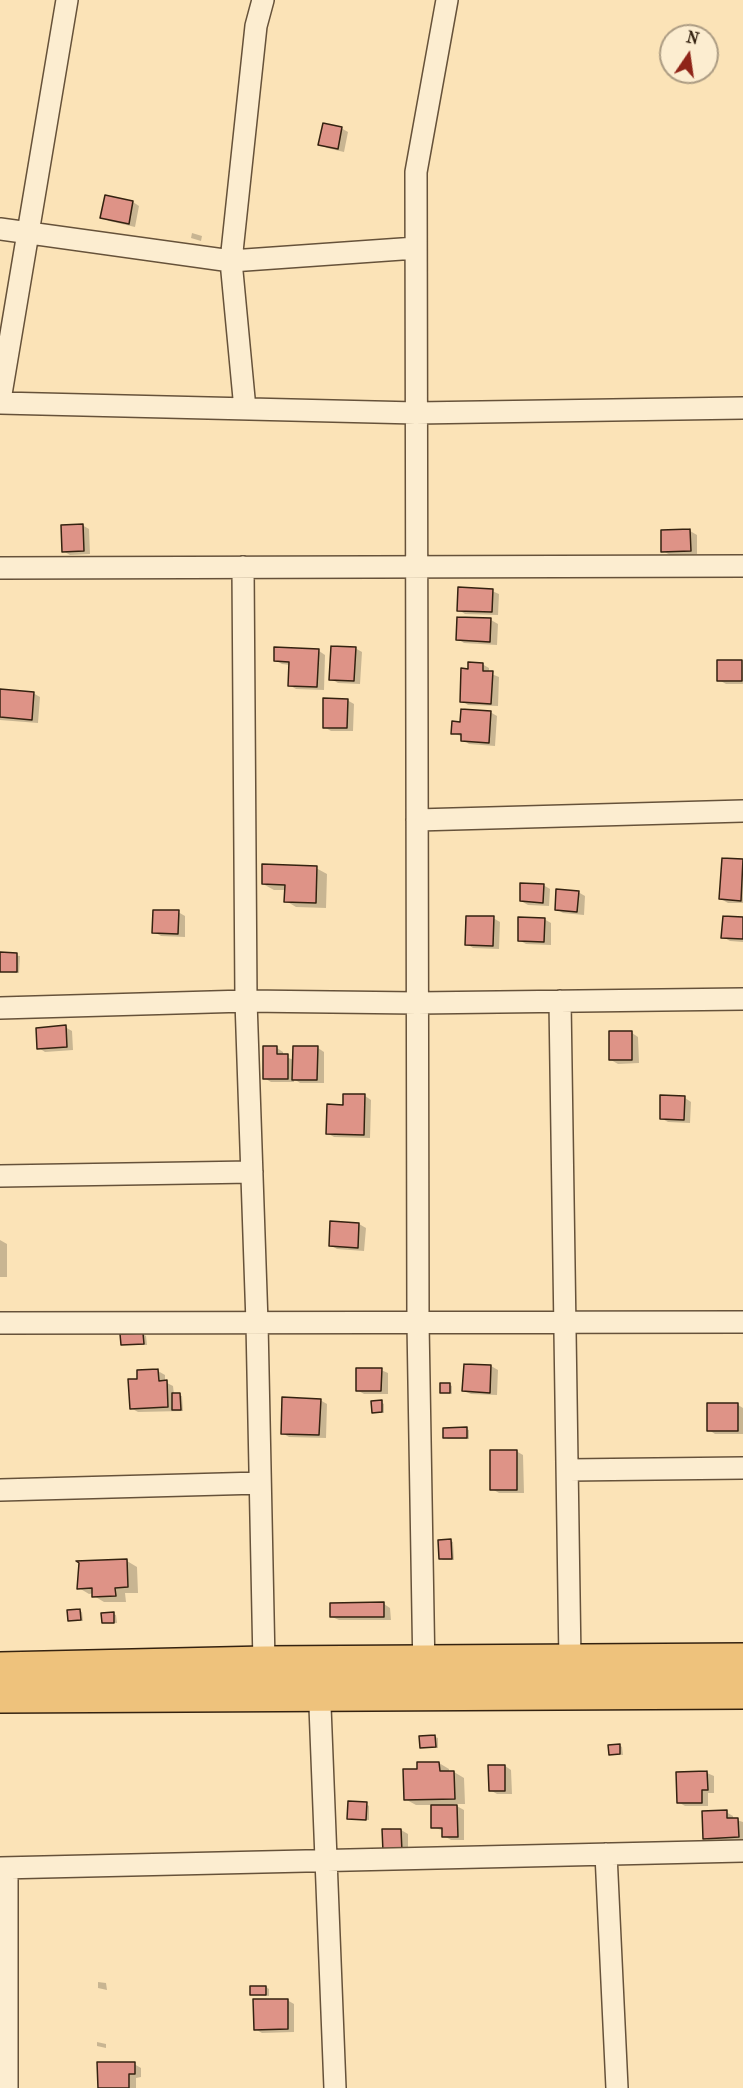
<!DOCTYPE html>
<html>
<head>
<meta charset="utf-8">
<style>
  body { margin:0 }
  #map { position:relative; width:743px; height:2088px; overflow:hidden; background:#fbe3b7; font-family:"IM FELL French Canon",serif }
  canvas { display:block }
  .north { position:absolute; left:659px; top:24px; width:60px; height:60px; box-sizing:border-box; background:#fcedd0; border:2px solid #ac9c83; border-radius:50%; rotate:13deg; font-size:16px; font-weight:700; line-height:24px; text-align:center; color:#342210 }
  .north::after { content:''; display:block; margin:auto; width:21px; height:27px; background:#8f2418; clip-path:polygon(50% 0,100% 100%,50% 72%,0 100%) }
</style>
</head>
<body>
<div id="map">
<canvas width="743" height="2088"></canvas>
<div class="north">N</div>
</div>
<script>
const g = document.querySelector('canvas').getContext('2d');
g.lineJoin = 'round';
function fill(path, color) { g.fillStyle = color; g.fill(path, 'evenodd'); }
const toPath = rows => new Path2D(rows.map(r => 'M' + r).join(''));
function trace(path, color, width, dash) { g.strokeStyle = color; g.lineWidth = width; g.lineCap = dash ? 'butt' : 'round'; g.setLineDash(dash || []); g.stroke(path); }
fill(toPath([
  [341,128,348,132,344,152,327,148,320,144],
  [133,202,139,206,135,227,109,221,102,217],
  [192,233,202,236,201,241,191,238],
  [82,525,89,529,90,554,70,555,63,551],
  [662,531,690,531,697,535,697,554,670,555,663,551],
  [492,591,499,594,498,615,465,614,459,610],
  [458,618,491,620,498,624,497,645,464,643,458,639],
  [355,648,362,652,360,684,338,683,331,679],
  [319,651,325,655,324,690,296,689,289,685,290,665,282,664,275,660],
  [742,661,743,684,726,684,719,680],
  [482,664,489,668,489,673,499,677,498,706,468,705,462,701,469,670],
  [0,691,33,693,40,697,38,723,0,720],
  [347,700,354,704,353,731,331,731,324,727],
  [490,712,497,716,495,746,469,744,463,740,463,737,453,733,461,723],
  [724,859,743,861,743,903,728,903,721,899],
  [316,868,327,874,326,908,296,907,286,901,286,890,274,890,263,884],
  [543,885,550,889,549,906,528,905,521,901],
  [578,892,585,896,584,915,563,913,556,909],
  [178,912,185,916,185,937,161,936,154,932],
  [493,918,500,922,499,949,473,948,467,944],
  [544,919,551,923,551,945,526,944,519,940],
  [743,919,743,942,730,941,723,937],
  [0,954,20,956,19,973,0,971],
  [65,1027,72,1031,73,1050,45,1052,39,1048],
  [632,1033,638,1037,639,1063,618,1064,611,1060],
  [277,1048,283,1052,283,1056,294,1060,318,1048,324,1052,324,1083,300,1083,294,1079,294,1082,271,1082,264,1078],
  [365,1096,371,1100,370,1138,334,1137,327,1133,345,1106],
  [685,1098,691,1102,690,1123,668,1122,661,1118],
  [332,1222,359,1224,366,1228,364,1251,337,1249,330,1245],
  [0,1240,7,1244,7,1277,0,1277],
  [143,1334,146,1336,147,1345,125,1345,122,1344],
  [465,1365,491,1366,498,1370,497,1395,471,1394,464,1391],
  [381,1370,388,1373,388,1394,364,1394,357,1390],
  [158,1371,165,1375,165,1382,173,1386,174,1395,182,1396,183,1411,138,1412,131,1408,139,1380],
  [450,1385,452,1386,452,1394,442,1392],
  [320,1400,327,1404,326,1438,289,1437,282,1433],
  [381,1402,384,1404,384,1413,373,1412],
  [738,1405,743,1408,743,1434,715,1434,709,1430],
  [466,1429,469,1430,469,1439,448,1439,445,1437],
  [516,1451,523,1455,524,1493,499,1493,492,1489],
  [450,1541,453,1542,454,1560,443,1560,440,1558],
  [127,1561,137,1567,138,1593,125,1593,126,1602,104,1602,94,1596,94,1593,89,1594,79,1588,80,1562],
  [384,1604,390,1608,391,1620,339,1620,332,1617],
  [79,1611,82,1612,83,1621,70,1620],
  [113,1614,116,1615,117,1623,103,1622],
  [435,1737,438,1738,438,1748,421,1747],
  [619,1745,622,1747,623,1755,610,1754],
  [439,1763,449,1769,449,1772,454,1772,464,1778,465,1804,453,1804,464,1810,464,1840,451,1840,444,1836,444,1831,433,1827,432,1805,416,1805,405,1799,418,1770],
  [505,1766,511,1770,512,1794,497,1794,490,1790],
  [707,1773,714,1776,714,1793,708,1793,708,1806,685,1806,678,1802],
  [366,1804,369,1806,369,1820,348,1818],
  [726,1812,733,1816,733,1819,743,1822,743,1841,712,1842,705,1838],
  [384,1830,401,1830,408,1834,408,1855],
  [98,1982,106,1983,107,1990,98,1988],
  [266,1987,269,1989,269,1996,251,1994],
  [287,2000,294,2004,294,2032,262,2033,255,2029],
  [97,2042,106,2044,106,2048,97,2046],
  [134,2064,141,2068,141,2077,136,2078,136,2088,101,2088]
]), '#0003');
const building = toPath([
  [323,123,342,127,338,149,318,145,323,123],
  [105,195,133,201,129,224,100,218,105,195],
  [83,524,84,551,62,552,61,525,83,524],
  [690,529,691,551,661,552,661,530,690,529],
  [458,587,493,589,492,612,457,611,458,587],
  [457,617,491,618,490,642,456,640,457,617],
  [331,646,356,647,354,681,329,680,331,646],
  [274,647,319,649,317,687,288,686,289,662,274,661,274,647],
  [717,660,742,660,742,681,717,681,717,660],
  [468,662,483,663,483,671,493,671,491,704,460,702,461,668,468,669,468,662],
  [0,689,34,692,32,720,0,717,0,689],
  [323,698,348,699,347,728,323,728,323,698],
  [461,709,491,711,489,743,461,741,461,734,451,734,452,721,460,722,461,709],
  [722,858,743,859,741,901,719,899,722,858],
  [262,864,317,866,316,903,284,902,285,885,262,884,262,864],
  [520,883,544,884,543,903,520,901,520,883],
  [556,889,579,891,577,912,555,910,556,889],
  [153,910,179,910,178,934,152,933,153,910],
  [466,916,494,916,493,946,465,945,466,916],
  [723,916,743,917,743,939,721,938,723,916],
  [518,917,545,918,544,942,518,941,518,917],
  [0,952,17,953,17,972,0,972,0,952],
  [66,1025,67,1047,37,1049,36,1028,66,1025],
  [609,1031,632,1031,632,1060,609,1060,609,1031],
  [263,1046,277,1046,277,1054,288,1054,288,1079,263,1079,263,1046],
  [293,1046,318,1046,317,1080,292,1080,293,1046],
  [343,1094,365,1094,364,1135,326,1134,327,1104,343,1105,343,1094],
  [660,1095,685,1096,684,1120,660,1119,660,1095],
  [330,1221,359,1223,358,1248,329,1246,330,1221],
  [143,1333,144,1344,121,1345,120,1334,143,1333],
  [464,1364,491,1365,490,1393,462,1391,464,1364],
  [356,1368,382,1368,381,1391,356,1391,356,1368],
  [158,1369,159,1381,167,1380,168,1407,130,1409,128,1379,137,1379,137,1370,158,1369],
  [440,1383,450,1383,450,1393,440,1393,440,1383],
  [172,1393,180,1393,181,1410,172,1410,172,1393],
  [282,1397,321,1399,319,1435,281,1434,282,1397],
  [382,1400,382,1412,372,1413,371,1401,382,1400],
  [707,1403,738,1403,738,1431,707,1431,707,1403],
  [467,1427,467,1438,443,1438,443,1428,467,1427],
  [490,1450,517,1450,517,1490,490,1490,490,1450],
  [451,1539,452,1559,439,1559,438,1540,451,1539],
  [127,1559,128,1587,115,1588,116,1596,92,1597,92,1588,77,1589,79,1563,76,1561,127,1559],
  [384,1602,384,1617,330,1617,330,1603,384,1602],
  [80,1609,81,1620,68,1621,67,1610,80,1609],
  [114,1612,114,1623,102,1623,101,1613,114,1612],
  [435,1735,436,1747,420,1748,419,1736,435,1735],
  [620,1744,620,1754,609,1755,608,1745,620,1744],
  [417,1762,439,1762,440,1771,454,1771,455,1799,404,1800,403,1769,417,1769,417,1762],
  [488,1765,505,1765,505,1791,489,1791,488,1765],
  [707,1771,708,1790,702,1790,702,1803,677,1803,676,1772,707,1771],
  [348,1801,367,1802,366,1820,347,1819,348,1801],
  [431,1805,457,1805,458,1837,442,1837,442,1828,431,1828,431,1805],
  [727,1810,727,1818,738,1818,739,1837,703,1839,702,1811,727,1810],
  [382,1829,401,1829,402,1852,383,1852,382,1829],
  [250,1986,266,1986,266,1995,250,1995,250,1986],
  [253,1999,288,1999,288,2029,254,2030,253,1999],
  [97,2062,135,2062,135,2074,129,2074,129,2088,98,2088,97,2062]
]);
fill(building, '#de9387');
trace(building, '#342210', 1.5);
const minor = toPath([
  [0,229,231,261,416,248],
  [0,400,67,0],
  [0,403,416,413,743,408],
  [245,409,231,261,256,26,263,0],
  [243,567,246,1001,257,1323,264,1663],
  [0,568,743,566],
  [417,820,743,811],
  [560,1001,570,1661],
  [0,1008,246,1001,417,1003,743,999],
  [0,1176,252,1172],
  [0,1323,743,1322],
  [569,1470,743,1468],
  [0,1490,260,1483],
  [424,1674,418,1323,416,172,447,0],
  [319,1681,335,2088],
  [606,1854,617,2088],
  [0,1868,743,1851],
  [7,2088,7,1868]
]);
const primary = toPath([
  [0,1669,264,1663,743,1660],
  [0,1696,743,1692]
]);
trace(minor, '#66523a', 24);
trace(primary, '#342210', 36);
trace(minor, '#fcedd0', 21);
trace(primary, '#eec27c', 33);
</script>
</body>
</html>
